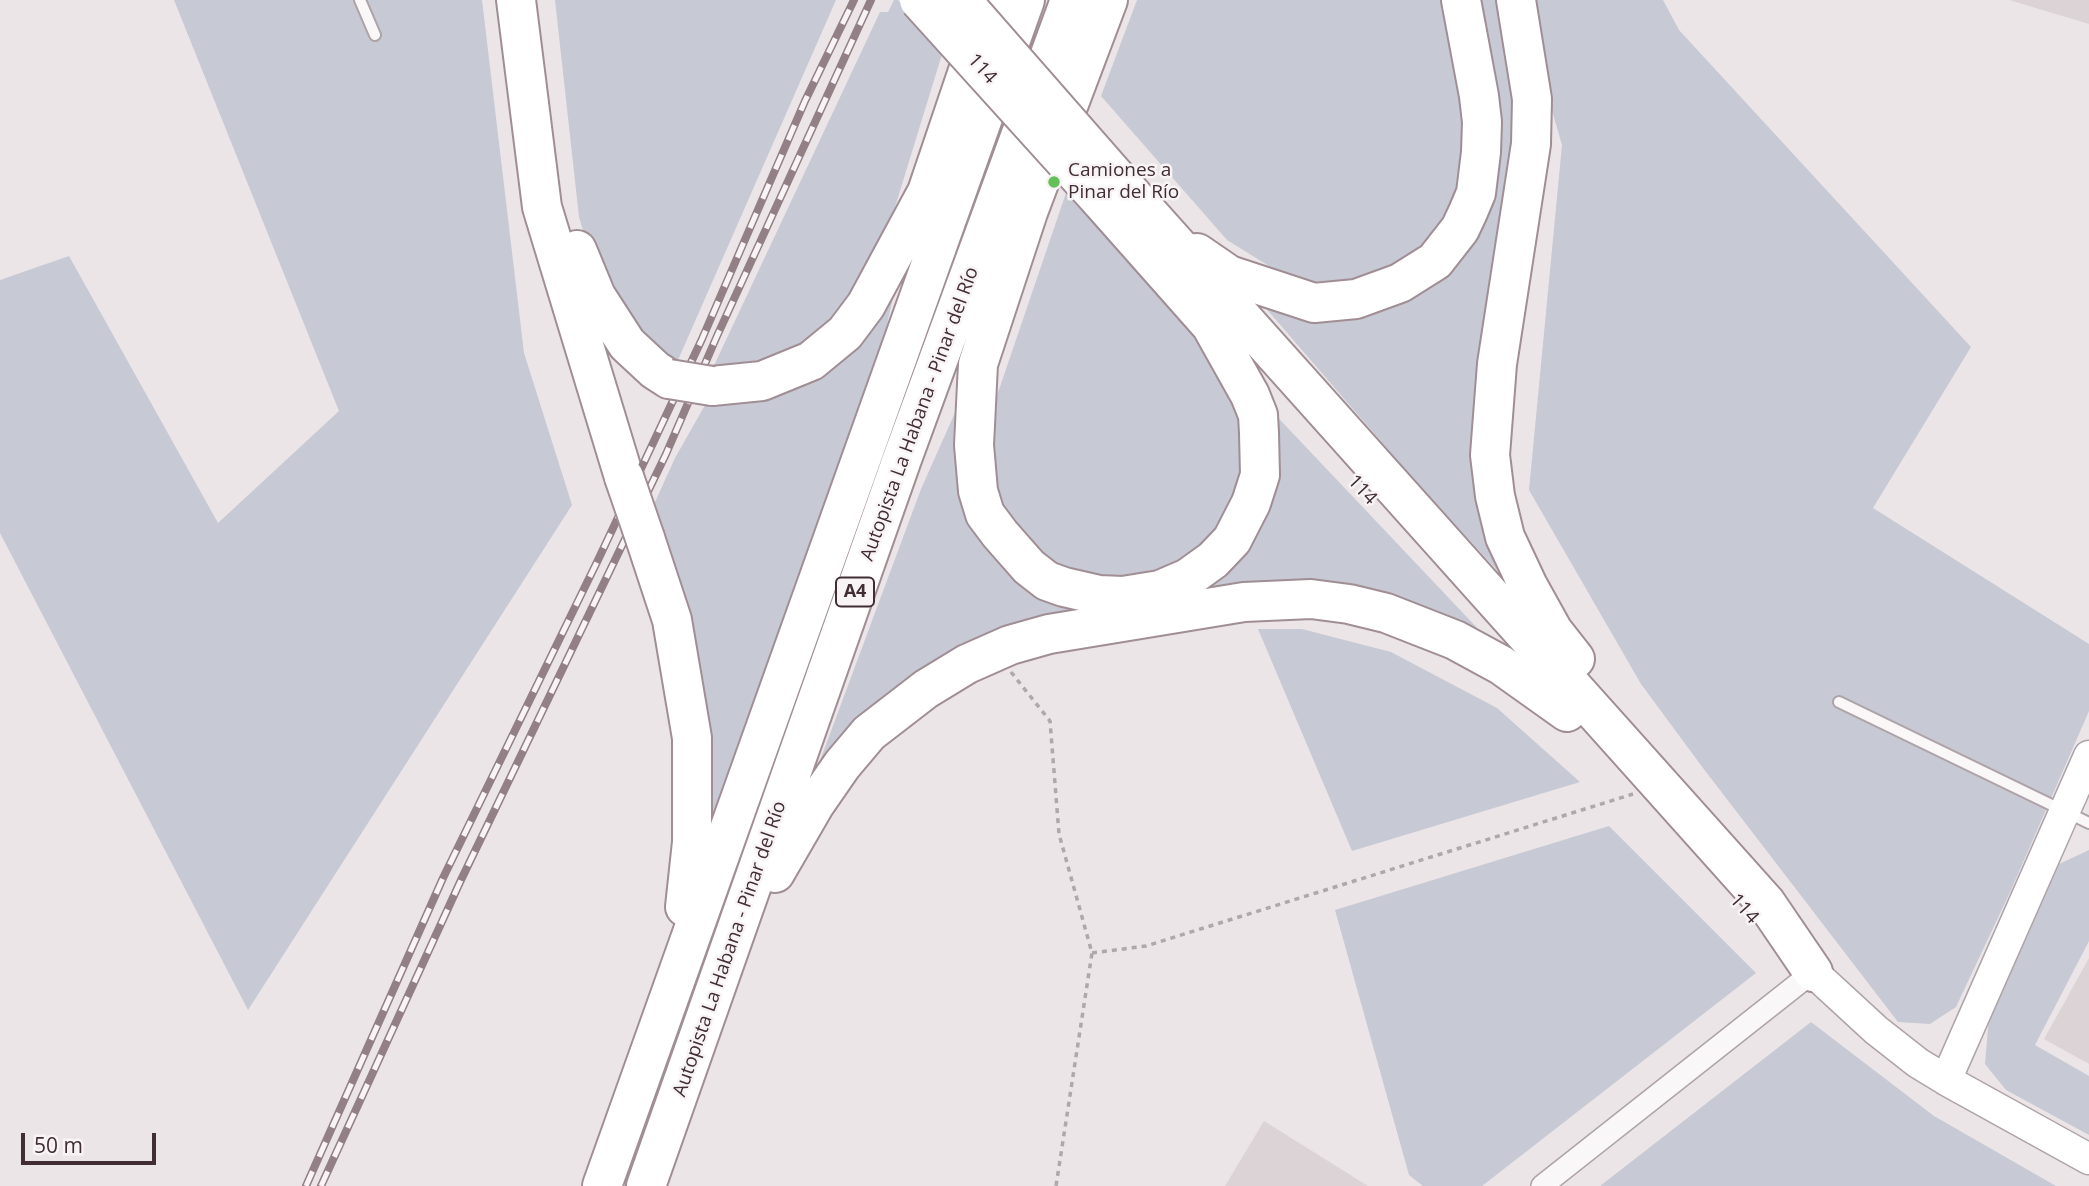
<!DOCTYPE html>
<html>
<head>
<meta charset="utf-8">
<style>
  body { margin:0 }
  #map { position:relative; width:2089px; height:1186px; overflow:hidden; background:#ebe5e7; font-family:"Open Sans",sans-serif }
  canvas { display:block }
  .scale { position:absolute; left:21px; top:1133px; width:135px; height:32px; box-sizing:border-box; border:4px solid #412e34; border-top:0; padding-left:9px; font-size:21px; line-height:24px; white-space:nowrap; color:#412e34; -webkit-text-stroke:5px #f8f4f6; paint-order:stroke }
</style>
</head>
<body>
<div id="map">
<canvas width="2089" height="1186"></canvas>
<div class="scale">50 m</div>
</div>
<script>
const g = document.querySelector('canvas').getContext('2d');
g.lineJoin = 'round';
function fill(path, color) { g.fillStyle = color; g.fill(path, 'evenodd'); }
const toPath = rows => new Path2D(rows.map(r => 'M' + r).join(''));
function trace(path, color, width, dash) { g.strokeStyle = color; g.lineWidth = width; g.lineCap = dash ? 'butt' : 'round'; g.setLineDash(dash || []); g.stroke(path); }
function label(font, color, halo, rows, align = 'center') {
  g.font = font + ' "Open Sans",sans-serif'; g.lineWidth = 5; g.setLineDash([]); g.textBaseline = 'middle'; g.strokeStyle = halo; g.fillStyle = color; for (const [text, x, y, turn = 0] of rows) {
    g.save(); g.translate(x, y); g.rotate((+turn || 0) * Math.PI / 180); g.textAlign = isNaN(turn) ? turn : align; if (halo) g.strokeText(text, 0, 0); g.fillText(text, 0, 0); g.restore();
  }
}
fill(toPath([
  [2009,0,2089,0,2089,24],
  [2089,958,2089,1064,2044,1039],
  [1264,1121,1368,1186,1225,1186]
]), '#dcd3d6');
fill(toPath([
  [174,0,482,0,524,353,572,505,248,1010,0,533,0,280,69,256,218,523,339,411],
  [555,0,836,0,678,360,655,347,598,281,579,217],
  [894,0,898,0,943,51,887,233,851,298,825,331,769,366,711,372,880,12,888,12],
  [1137,0,1448,0,1471,134,1447,229,1407,267,1353,288,1290,279,1227,240,1101,96],
  [1469,0,1503,0,1517,98,1499,290,1518,593,1416,482,1244,283,1355,312,1476,229],
  [1520,0,1663,0,1679,30,1971,347,1873,508,2089,644,2089,711,2011,890,1956,1007,1930,1024,1898,1022,1703,768,1641,684,1529,490,1562,145],
  [1066,193,1152,284,1236,388,1247,480,1211,547,1139,581,1086,583,1013,536,990,489,988,422],
  [897,280,880,356,706,835,651,511,675,458,709,398,751,398],
  [966,388,961,476,1052,596,1204,581,1266,405,1499,651,1357,595,1021,631,808,793,921,489],
  [1258,629,1302,629,1391,652,1497,708,1580,782,1352,851],
  [1609,826,1756,973,1482,1186,1423,1186,1409,1175,1335,910],
  [2089,850,2089,941,2035,1045,2089,1076,2089,1135,2006,1090,1985,1064,1989,1017,2032,925,2057,865],
  [1811,1022,1934,1116,2056,1186,1600,1186]
]), '#c7c9d4');
const lane = toPath([
  [360,0,375,35],
  [1839,702,2089,823]
]);
const street = toPath([
  [1542,1186,1813,972]
]);
const secondary = toPath([
  [1813,972,1876,1030,1918,1063,1946,1080,2089,1159],
  [1946,1080,2089,756]
]);
const highway = toPath([
  [516,0,542,207,624,477],
  [1108,0,1028,212,978,364,974,445,978,491,985,514,1000,534,1029,567,1047,581,1064,587,1099,595,1123,596,1160,590,1188,578,1213,560,1232,540,1251,503,1260,475,1259,433,1258,415,1250,395,1213,329],
  [1516,0,1532,99,1531,144,1497,364,1490,455,1495,496,1505,537,1528,586,1553,631,1575,659],
  [1116,177,1766,903,1813,972],
  [1100,200,1231,348],
  [577,250,596,296,627,344,655,370,669,379],
  [1197,253,1229,275,1314,303,1356,299,1400,283,1435,261,1460,229,1468,212,1476,193,1481,152,1482,122,1479,96,1461,0],
  [712,386,762,381,811,361,845,333,866,305,927,192,992,0],
  [645,538,672,620,692,738,692,842,685,907],
  [775,873,815,804,842,765,869,733,926,689,967,664,1010,645,1049,634,1244,602,1311,599,1349,604,1386,613,1455,640,1501,665,1567,712],
  [602,1186,1025,0],
  [646,1186,902,459,1070,0]
]);
trace(lane, '#aea3a7', 14);
trace(street, '#aea3a7', 24);
trace(secondary, '#aea3a7', 33);
trace(highway, '#a08e94', 42);
trace(toPath([
  [1011,672,1050,721,1059,834,1092,953,1056,1186],
  [1092,953,1146,946,1633,794]
]), '#afa7aa', 3.5, [5, 5]);
trace(lane, '#f9f7f8', 10);
trace(street, '#f9f7f8', 21);
trace(secondary, '#fff', 30);
trace(highway, '#fff', 38);
const rail = toPath([
  [306,1186,443,878,598,560,702,339,805,101,854,0],
  [321,1186,461,880,666,454,717,336,871,0]
]);
trace(rail, '#938086', 8);
trace(rail, '#f8f4f6', 5, [16]);
const highwayBridge = toPath([
  [919,0,1100,200],
  [961,0,1116,177],
  [669,379,712,386],
  [624,477,645,538]
]);
trace(highwayBridge, '#a08e94', 42, []);
trace(highwayBridge, '#fff', 38);
for (const [x, y, r, color] of [
  [1054,182,7,"#63c059"]
]) { const dot = new Path2D(); dot.arc(x, y, r, 0, 2 * Math.PI); g.fillStyle = color; g.fill(dot); trace(dot, '#f8f4f6', 2.5); }
for (const [x, y, w] of [
  [855,592,38]
]) { const box = new Path2D(); box.roundRect(x - w / 2, y - 14.5, w, 29, 5); g.fillStyle = '#f8f4f6'; g.fill(box); trace(box, '#412e34', 2); }
label('bold 18px', '#412e34', null, [
  ["A4",855,592]
]);
label('19px', '#412e34', '#f8f4f6', [
  ["114",982,69,48],
  ["Autopista La Habana - Pinar del Río",920,414,-70],
  ["114",1362,490,47],
  ["114",1744,909,48],
  ["Autopista La Habana - Pinar del Río",730,949,-71]
]);
label('19px', '#412e34', '#f8f4f6', [
  ["Camiones a",1068,171],
  ["Pinar del Río",1068,193]
], 'left');
</script>
</body>
</html>
